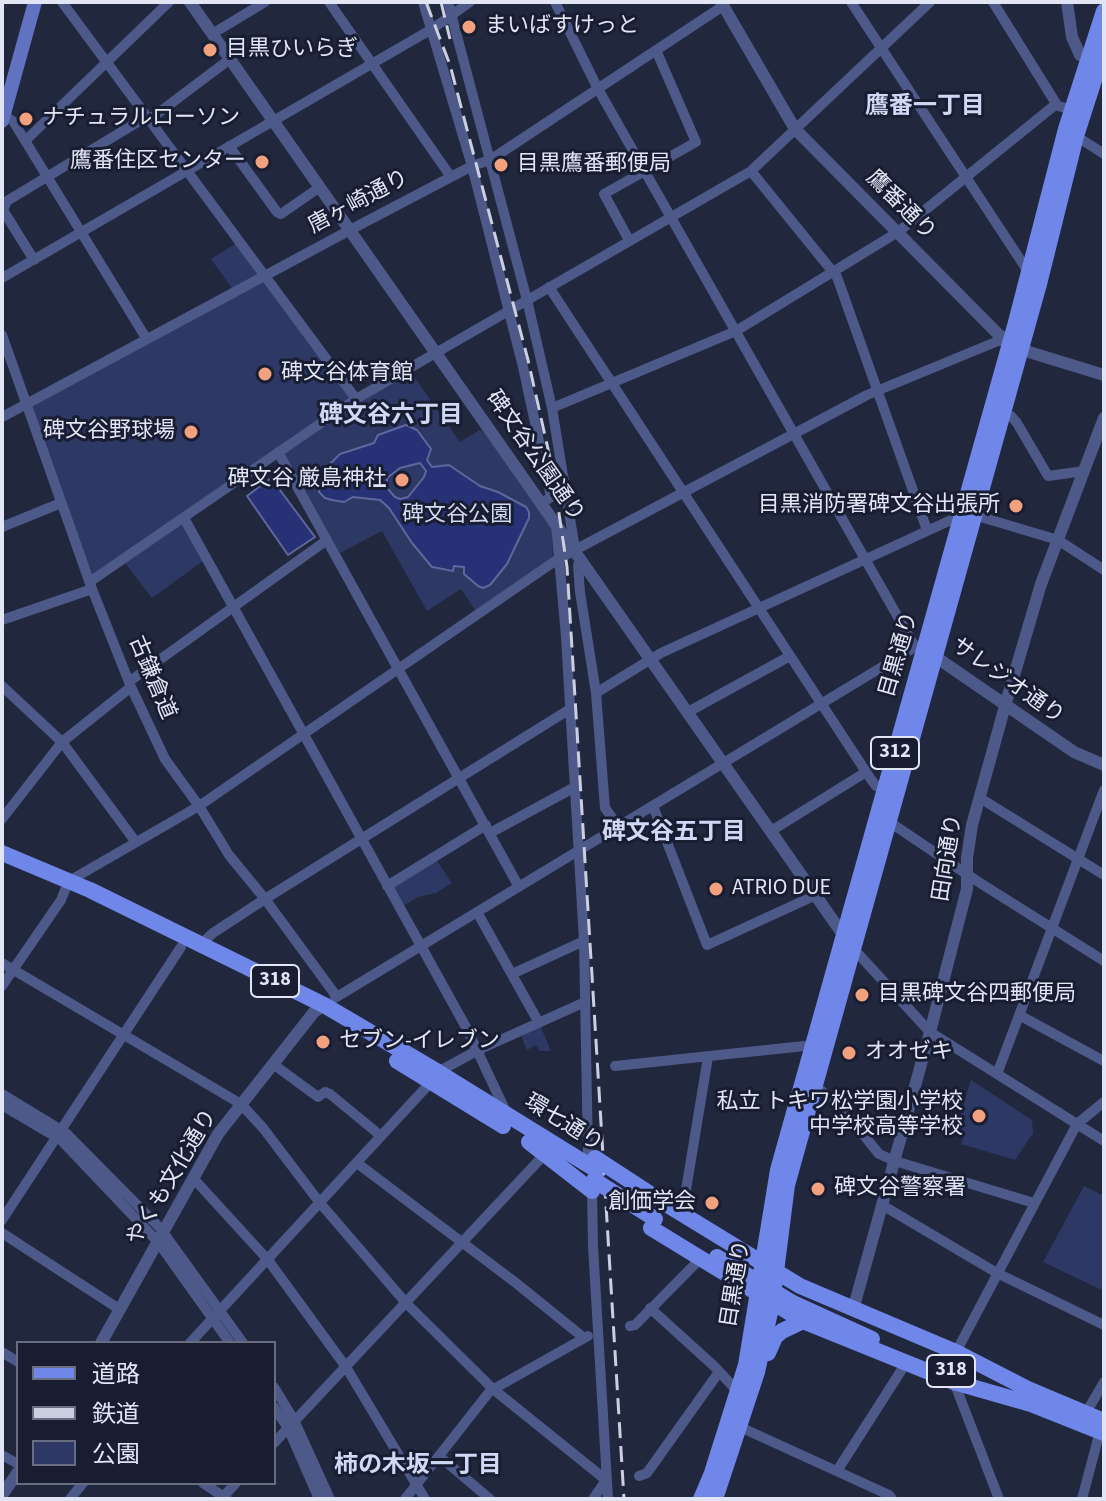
<!DOCTYPE html>
<html>
<head>
<meta charset="utf-8">
<style>
  body { margin:0 }
  #map { position:relative; width:1106px; height:1501px; overflow:hidden; background:#21273d; font-family:"Source Sans 3","Noto Sans JP",sans-serif }
  canvas { display:block }
  .frame { position:absolute; inset:0; border:4px solid #e1e5f4; pointer-events:none }
  .legend { position:absolute; left:16px; top:1341px; width:260px; height:144px; box-sizing:border-box; background:#181d32; border:2px solid #686d80; margin:0; padding:10px 14px; list-style:none; font-size:24px; color:#e1e5f4 }
  .legend li { display:flex; align-items:center; gap:16px; height:40px }
  .legend b { width:40px; border:2px solid #686d80 }
</style>
</head>
<body>
<div id="map">
<canvas width="1106" height="1501"></canvas>
<div class="frame"></div>
<ul class="legend">
<li><b style="height:10px;background:#7087ea"></b>道路</li>
<li><b style="height:10px;background:#cbcfdf"></b>鉄道</li>
<li><b style="height:22px;background:#2d3865"></b>公園</li>
</ul>
</div>
<script>
const g = document.querySelector('canvas').getContext('2d');
g.lineJoin = 'round';
function fill(path, color) { g.fillStyle = color; g.fill(path, 'evenodd'); }
const toPath = rows => new Path2D(rows.map(r => 'M' + r).join(''));
function trace(path, color, width, dash) { g.strokeStyle = color; g.lineWidth = width; g.lineCap = dash ? 'butt' : 'round'; g.setLineDash(dash || []); g.stroke(path); }
function label(font, color, halo, rows, align = 'center') {
  g.font = font + ' "Source Sans 3","Noto Sans JP",sans-serif'; g.lineWidth = 6; g.setLineDash([]); g.textBaseline = 'middle'; g.strokeStyle = halo; g.fillStyle = color; for (const [text, x, y, turn = 0] of rows) {
    g.save(); g.translate(x, y); g.rotate((+turn || 0) * Math.PI / 180); g.textAlign = isNaN(turn) ? turn : align; if (halo) g.strokeText(text, 0, 0); g.fillText(text, 0, 0); g.restore();
  }
}
fill(toPath([
  [238,242,263,275,234,291,211,259],
  [265,279,352,398,94,578,64,504,30,403],
  [410,371,460,442,481,429,552,520,553,558,477,613,461,589,427,611,382,531,340,553,282,451],
  [182,523,203,561,152,598,125,563],
  [435,858,452,883,436,893,418,897,401,907,391,887],
  [540,1025,551,1051,540,1051,536,1045,527,1050,522,1038,523,1033],
  [971,1080,1032,1120,1033,1133,1015,1160,961,1144,964,1135,957,1126],
  [1084,1186,1104,1196,1104,1291,1043,1262]
]), '#2d3865');
const water = toPath([
  [406,425,417,430,431,449,427,460,432,467,449,465,480,486,498,492,526,507,529,512,529,518,507,564,490,585,483,588,478,586,464,574,464,567,454,566,453,571,432,567,412,543,389,508,380,500,353,497,344,502,332,500,325,498,319,492,320,483,326,482,322,472,340,454,374,443,378,435,406,425],
  [420,463,426,471,424,477,408,497,400,499,395,497,387,488,387,478,400,468,420,463],
  [271,478,315,537,288,555,247,496,271,478]
]);
fill(water, '#273276');
trace(water, '#5f689c', 2);
trace(toPath([
  [62,2,356,399],
  [329,2,451,177],
  [423,2,472,166,523,367,551,497,542,503],
  [448,2,528,304,552,408,575,549],
  [555,2,598,89,915,647,928,653],
  [851,2,1029,273],
  [993,2,1057,105],
  [212,34,265,2],
  [4,116,13,121,146,338],
  [149,120,230,59],
  [1076,136,1104,154],
  [25,141,169,2],
  [229,146,277,212,281,214,320,187],
  [751,171,837,277,927,530],
  [629,240,604,194,696,142,656,50],
  [34,260,3,210,7,201,146,117],
  [2,278,432,29,470,2],
  [549,287,870,778,876,786,885,789],
  [2,335,92,589,131,687,165,759,199,806,229,855,265,899,337,997],
  [552,408,736,331,898,232,1055,105,1072,110],
  [1002,414,1011,416,1017,423,1048,476,1084,471],
  [2,417,350,230,472,166,490,160,723,6],
  [278,452,519,887],
  [974,515,1058,540,1104,570],
  [184,518,467,1029,507,1114],
  [556,524,566,637,584,941,588,1154],
  [2,527,61,503],
  [583,562,578,565,580,592,596,693,605,808,619,827],
  [91,581,356,399,751,171,930,2],
  [2,620,92,589],
  [130,681,327,540],
  [2,686,62,742,135,841],
  [596,693,661,653,962,515],
  [688,712,790,656],
  [980,798,1104,875],
  [653,806,707,945,816,895],
  [2,819,62,742,131,687],
  [888,821,977,881,1104,961],
  [771,831,866,772],
  [490,833,575,787],
  [69,881,199,806,558,559,867,395,998,341,1010,340],
  [387,886,486,825],
  [477,912,539,1023],
  [201,944,213,933,265,899,570,709],
  [851,946,930,1032,1104,1141],
  [2,963,241,1104,263,1128,320,1203,406,1303,493,1389,606,1480,593,1499],
  [512,974,584,941],
  [2,986,61,900,65,890],
  [335,998,915,647],
  [1019,1015,1104,1061],
  [273,1064,318,1097,325,1092,330,1094,381,1136],
  [615,1066,814,1045],
  [438,1072,478,1050,585,1002],
  [997,1074,1104,790],
  [814,1089,822,1091,845,1112,879,1154,895,1161,1034,1203],
  [2,1094,66,1133,160,1228,243,1343],
  [2,1105,61,1140,158,1242,230,1343],
  [357,1163,516,1283,584,1338],
  [194,1179,268,1260,346,1367,425,1499],
  [592,1191,593,1246,608,1499],
  [882,1205,997,1273,1104,1325],
  [682,1214,708,1057],
  [2,1220,181,947],
  [2,1233,119,1309],
  [650,1308,715,1367,739,1393],
  [630,1326,635,1325,700,1259],
  [190,1343,431,1082],
  [2,1352,18,1362],
  [956,1352,1077,1124,1104,1102],
  [954,1382,999,1499],
  [274,1387,294,1420,330,1499],
  [274,1407,288,1428,319,1499],
  [1086,1413,1104,1382],
  [740,1427,889,1495,892,1499],
  [274,1443,544,1155],
  [2,1455,18,1464],
  [439,1456,490,1499],
  [837,1471,906,1363],
  [639,1476,647,1473,719,1372],
  [203,1483,227,1499],
  [70,1499,83,1483],
  [221,1499,236,1483],
  [405,1499,490,1391,588,1336],
  [1082,1499,1100,1431]
]), '#4d5989', 10);
trace(toPath([
  [190,2,844,936],
  [721,2,795,129,999,335,1029,352,1104,375],
  [1067,2,1072,37,1080,55,1089,59],
  [930,653,1074,752,1104,765],
  [853,1310,930,1032,967,889,967,858,972,825,1005,706,1041,584,1104,418],
  [101,1343,218,1134,314,1012,324,1005],
  [2,1495,18,1472]
]), '#4d5989', 12);
trace(toPath([
  [2,121,35,2]
]), '#6173c0', 14);
trace(toPath([
  [2,853,90,890,324,1005,438,1072,598,1171],
  [397,1061,503,1126],
  [529,1142,592,1191],
  [661,1201,800,1286,956,1352,1028,1389],
  [651,1228,803,1321,954,1382,1031,1404],
  [768,1353,775,1337,782,1331,803,1321],
  [1021,1386,1104,1421],
  [1021,1400,1104,1433],
  [701,1499,712,1473,746,1365,778,1170,1015,326,1066,129,1104,11],
  [715,1499,757,1372,772,1303,787,1185,1039,284,1076,136,1104,49]
]), '#7087ea', 16);
trace(toPath([
  [426,2,450,65,528,360,552,467,567,567,624,1499],
  [441,2,450,39]
]), '#cbcfdf', 3, [16, 8]);
trace(toPath([
  [595,1158,661,1201],
  [594,1180,655,1219],
  [717,1257,793,1303,872,1339]
]), '#7087ea', 16);
for (const [x, y, r, color] of [
  [469,27,8,"#f2a17e"],
  [210,50,8,"#f2a17e"],
  [26,119,8,"#f2a17e"],
  [262,162,8,"#f2a17e"],
  [501,165,8,"#f2a17e"],
  [265,374,8,"#f2a17e"],
  [191,432,8,"#f2a17e"],
  [402,480,8,"#f2a17e"],
  [1016,506,8,"#f2a17e"],
  [716,889,8,"#f2a17e"],
  [862,995,8,"#f2a17e"],
  [323,1042,8,"#f2a17e"],
  [849,1053,8,"#f2a17e"],
  [979,1116,8,"#f2a17e"],
  [818,1189,8,"#f2a17e"],
  [712,1203,8,"#f2a17e"]
]) { const dot = new Path2D(); dot.arc(x, y, r, 0, 2 * Math.PI); g.fillStyle = color; g.fill(dot); trace(dot, '#181d32', 3); }
for (const [x, y, w] of [
  [895,753,48],
  [275,981,48],
  [951,1371,48]
]) { const box = new Path2D(); box.roundRect(x - w / 2, y - 16, w, 32, 6); g.fillStyle = '#181d32'; g.fill(box); trace(box, '#e1e5f4', 2); }
label('bold 20px', '#e1e5f4', null, [
  ["312",895,753],
  ["318",275,981],
  ["318",951,1371]
]);
label('22px', '#e1e5f4', '#181d32', [
  ["まいばすけっと",485,27],
  ["目黒ひいらぎ",226,50],
  ["ナチュラルローソン",42,119],
  ["鷹番住区センター",246,162,"right"],
  ["目黒鷹番郵便局",517,165],
  ["碑文谷体育館",281,374],
  ["碑文谷野球場",175,432,"right"],
  ["碑文谷 厳島神社",386,480,"right"],
  ["目黒消防署碑文谷出張所",1000,506,"right"],
  ["ATRIO DUE",732,889],
  ["目黒碑文谷四郵便局",878,995],
  ["セブン-イレブン",339,1042],
  ["オオゼキ",865,1053],
  ["私立 トキワ松学園小学校",963,1103,"right"],
  ["中学校高等学校",963,1128,"right"],
  ["碑文谷警察署",834,1189],
  ["創価学会",696,1203,"right"]
], 'left');
label('22px', '#e1e5f4', '#181d32', [
  ["唐ヶ崎通り",359,203,-28],
  ["鷹番通り",900,206,45],
  ["碑文谷公園通り",534,457,55],
  ["目黒通り",900,655,-74],
  ["古鎌倉道",151,678,67],
  ["サレジオ通り",1007,682,35],
  ["田向通り",949,858,-81],
  ["環七通り",563,1124,32],
  ["やくも文化通り",173,1178,-59],
  ["目黒通り",737,1284,-81]
]);
label('22px', '#d3d9ee', '#181d32', [
  ["碑文谷公園",457,516]
]);
label('bold 24px', '#cfd8f4', '#181d32', [
  ["鷹番一丁目",925,108],
  ["碑文谷六丁目",391,417],
  ["碑文谷五丁目",674,834],
  ["柿の木坂一丁目",418,1467]
]);
</script>
</body>
</html>
